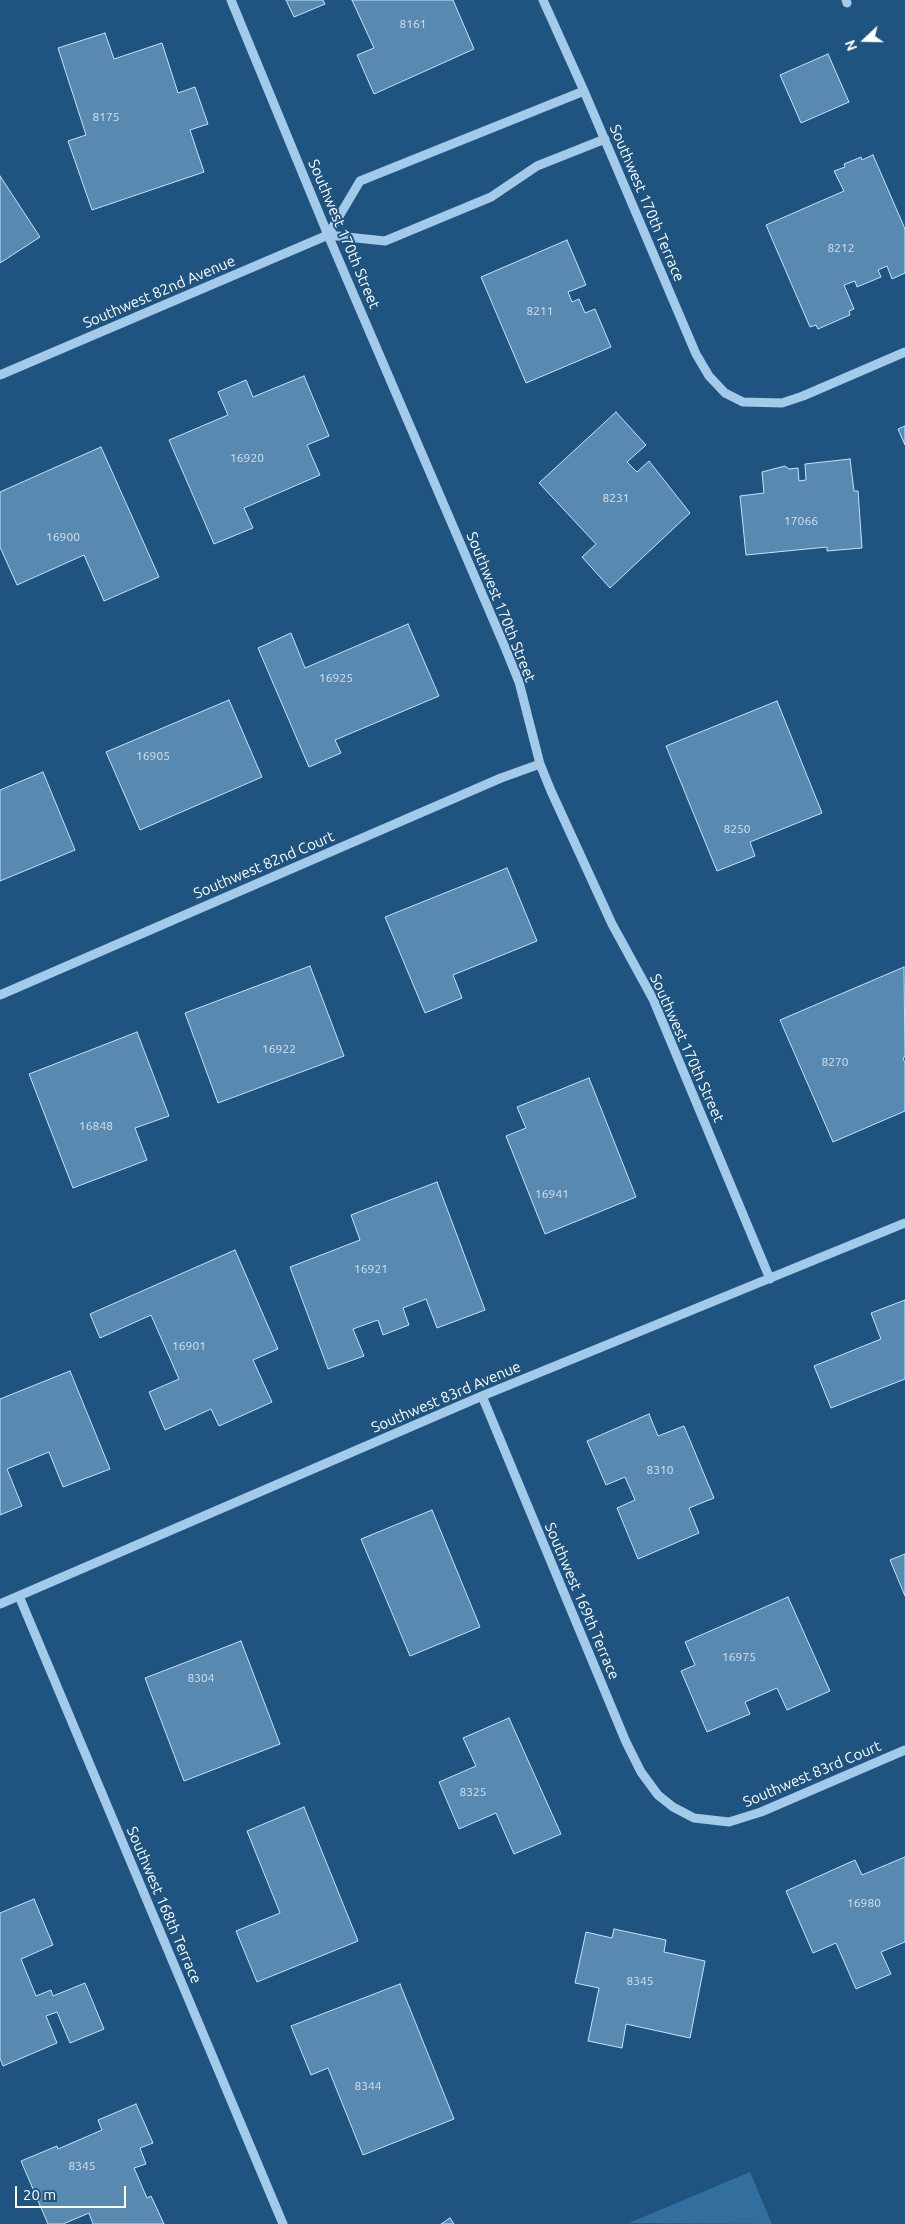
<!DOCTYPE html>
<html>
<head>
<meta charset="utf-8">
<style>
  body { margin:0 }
  #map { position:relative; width:905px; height:2224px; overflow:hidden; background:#1f5480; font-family:Ubuntu,sans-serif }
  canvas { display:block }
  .north { position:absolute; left:840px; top:15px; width:50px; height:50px; -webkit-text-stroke:4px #1f5480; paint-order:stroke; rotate:249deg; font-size:14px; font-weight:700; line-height:20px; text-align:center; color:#fff }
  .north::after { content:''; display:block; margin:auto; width:18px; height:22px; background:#fff; clip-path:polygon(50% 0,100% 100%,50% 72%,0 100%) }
  .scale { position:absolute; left:15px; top:2186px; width:111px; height:22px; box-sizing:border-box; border:2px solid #fff; border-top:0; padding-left:6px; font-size:15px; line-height:18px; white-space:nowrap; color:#fff; -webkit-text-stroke:4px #1f5480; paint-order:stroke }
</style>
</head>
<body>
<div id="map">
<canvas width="905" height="2224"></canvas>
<div class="north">N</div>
<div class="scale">20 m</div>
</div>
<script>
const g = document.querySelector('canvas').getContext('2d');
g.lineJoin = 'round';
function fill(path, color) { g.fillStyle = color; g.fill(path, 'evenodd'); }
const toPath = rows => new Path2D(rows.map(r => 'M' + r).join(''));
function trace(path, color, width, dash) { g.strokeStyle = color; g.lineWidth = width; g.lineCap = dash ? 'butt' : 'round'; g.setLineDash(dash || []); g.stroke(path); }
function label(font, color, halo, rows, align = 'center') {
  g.font = font + ' Ubuntu,sans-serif'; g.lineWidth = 4; g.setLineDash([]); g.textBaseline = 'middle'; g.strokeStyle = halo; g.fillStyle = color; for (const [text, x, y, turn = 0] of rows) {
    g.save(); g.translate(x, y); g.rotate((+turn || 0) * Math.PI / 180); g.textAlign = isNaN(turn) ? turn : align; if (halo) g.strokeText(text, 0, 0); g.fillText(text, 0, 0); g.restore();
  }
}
fill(toPath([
  [750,2172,772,2224,629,2223]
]), '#326e9e');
const building = toPath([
  [286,0,323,0,325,4,294,17,286,0],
  [352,0,453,0,474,49,374,94,357,55,374,48,352,0],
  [105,33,114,59,162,43,178,93,195,87,208,124,190,130,204,172,92,210,68,141,86,135,58,48,105,33],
  [828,54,849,102,801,123,780,75,828,54],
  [873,155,905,229,905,273,892,279,887,266,878,270,881,277,857,287,855,281,844,285,854,309,849,311,850,315,818,329,816,325,810,327,766,225,844,191,834,171,845,167,844,164,861,157,862,160,873,155],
  [0,176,40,237,0,263,0,176],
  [567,240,586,285,568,292,572,302,579,299,585,313,595,309,611,347,526,383,481,277,567,240],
  [304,376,329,436,307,445,320,475,244,508,253,528,214,544,169,440,228,415,218,392,246,380,253,397,304,376],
  [616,412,646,445,627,462,637,472,649,461,690,513,610,588,582,557,596,544,539,483,616,412],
  [905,426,905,445,898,429,905,426],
  [101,447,159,577,104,601,84,555,17,585,0,547,0,492,101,447],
  [850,459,854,491,858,491,862,548,827,551,827,547,746,555,740,496,764,493,762,472,785,466,789,469,798,468,799,481,806,480,805,464,850,459],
  [408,624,439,696,335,740,341,753,309,767,258,648,291,633,305,668,408,624],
  [229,700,262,777,140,830,106,752,229,700],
  [777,701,822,813,750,842,755,856,717,871,666,746,777,701],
  [43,772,75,850,0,881,0,790,43,772],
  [507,868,537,941,453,975,462,998,425,1013,385,917,507,868],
  [310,966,344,1056,218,1103,185,1013,310,966],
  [904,967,905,1057,903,1058,905,1063,905,1111,833,1142,780,1020,904,967],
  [137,1032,169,1116,135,1128,147,1160,73,1188,29,1074,137,1032],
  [589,1078,636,1197,545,1234,506,1136,526,1128,517,1107,589,1078],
  [437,1182,485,1310,437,1328,426,1299,403,1308,409,1325,383,1335,378,1320,353,1329,364,1356,328,1369,290,1267,360,1240,351,1215,437,1182],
  [235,1250,278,1349,253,1360,272,1402,219,1426,211,1409,165,1430,149,1392,179,1379,151,1315,100,1338,90,1314,235,1250],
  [905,1300,905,1379,831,1408,814,1366,881,1339,871,1313,905,1300],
  [70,1371,110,1469,63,1487,49,1452,7,1469,22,1506,0,1515,0,1399,70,1371],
  [649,1414,658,1436,684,1426,714,1498,689,1508,699,1533,638,1559,617,1508,635,1500,625,1477,606,1485,587,1441,649,1414],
  [432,1510,480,1627,410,1656,361,1539,432,1510],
  [905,1554,905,1596,890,1560,905,1554],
  [788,1597,830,1691,787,1710,777,1688,745,1702,750,1714,707,1732,681,1671,695,1665,685,1642,788,1597],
  [241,1641,280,1744,184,1781,145,1678,241,1641],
  [509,1718,561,1834,514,1854,496,1813,459,1829,439,1782,476,1766,463,1738,509,1718],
  [304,1807,358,1941,257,1982,236,1931,280,1913,247,1831,304,1807],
  [905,1857,905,1942,881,1952,891,1974,856,1989,836,1943,813,1953,786,1891,855,1860,862,1875,905,1857],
  [34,1899,53,1945,21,1959,36,1996,51,1990,53,1996,85,1983,104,2029,70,2043,57,2012,46,2016,57,2043,3,2066,0,2058,0,1913,34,1899],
  [614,1929,666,1940,664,1952,705,1961,690,2038,626,2024,622,2048,588,2041,599,1988,575,1983,586,1932,612,1938,614,1929],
  [400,1984,454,2119,363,2155,328,2068,311,2075,291,2026,400,1984],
  [136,2104,153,2143,140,2148,146,2164,134,2168,147,2198,151,2196,164,2224,93,2224,89,2213,63,2224,48,2224,21,2161,57,2146,58,2149,102,2130,98,2120,136,2104],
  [450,2218,454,2224,441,2224,450,2218]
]);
fill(building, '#5889b1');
trace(building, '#c7e2f6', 1);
trace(toPath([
  [231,0,328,235,504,645,519,682,540,764,551,791,612,924,653,999,770,1279],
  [543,0,584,91,696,354,709,376,725,393,743,402,782,403,803,396,905,352],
  [846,0,847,3],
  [328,235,360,181,584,91],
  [0,375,328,235,385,241,491,197,537,166,605,139],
  [0,995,501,778,540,764],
  [482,1396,626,1742,641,1772,658,1795,673,1807,694,1818,729,1822,761,1812,905,1750],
  [19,1596,283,2224],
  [0,1604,482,1396,905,1223]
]), '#a3cae8', 9);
label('12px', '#d5e2ec', null, [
  ["8161",413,24],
  ["8175",106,117],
  ["8212",841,248],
  ["8211",540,311],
  ["16920",247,458],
  ["8231",616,498],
  ["17066",801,521],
  ["16900",63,537],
  ["16925",336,678],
  ["16905",153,756],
  ["8250",737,829],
  ["16922",279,1049],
  ["8270",835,1062],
  ["16848",96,1126],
  ["16941",552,1194],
  ["16921",371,1269],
  ["16901",189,1346],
  ["8310",660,1470],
  ["16975",739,1657],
  ["8304",201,1678],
  ["8325",473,1792],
  ["16980",864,1903],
  ["8345",640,1981],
  ["8344",368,2086],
  ["8345",82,2166]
]);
label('15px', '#fff', '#1f5480', [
  ["Southwest 170th Terrace",647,203,67],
  ["Southwest 170th Street",344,234,67],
  ["Southwest 82nd Avenue",159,292,-23],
  ["Southwest 170th Street",501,607,68],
  ["Southwest 82nd Court",264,865,-23],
  ["Southwest 170th Street",687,1048,66],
  ["Southwest 83rd Avenue",446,1397,-23],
  ["Southwest 169th Terrace",582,1601,67],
  ["Southwest 83rd Court",812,1774,-23],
  ["Southwest 168th Terrace",164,1905,67]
]);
</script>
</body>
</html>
